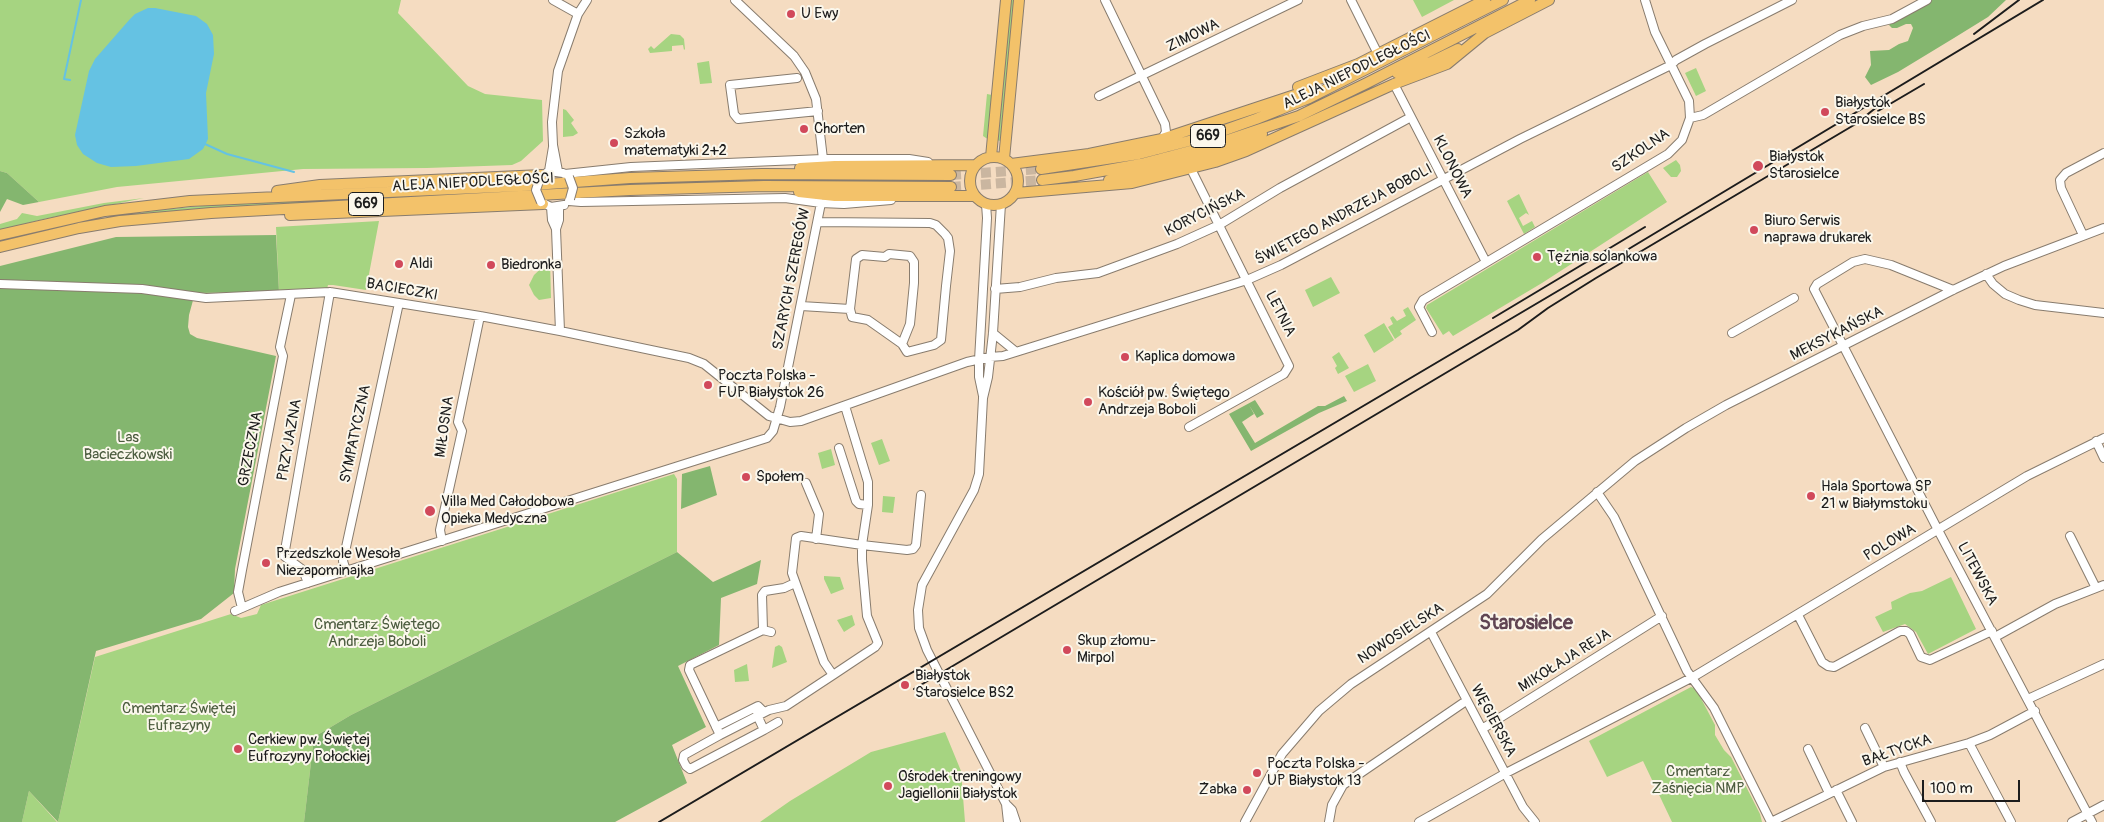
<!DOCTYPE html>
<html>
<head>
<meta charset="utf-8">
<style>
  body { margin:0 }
  #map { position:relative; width:2104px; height:822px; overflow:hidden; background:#f5dcc1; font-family:Pangolin,sans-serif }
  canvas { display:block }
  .scale { position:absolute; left:1922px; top:780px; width:98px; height:22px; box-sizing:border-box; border:2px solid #1c1c1c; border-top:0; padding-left:6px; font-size:15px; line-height:18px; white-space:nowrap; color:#1c1c1c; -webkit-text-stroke:4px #fbf7ec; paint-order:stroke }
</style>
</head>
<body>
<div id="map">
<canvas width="2104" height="822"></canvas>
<div class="scale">100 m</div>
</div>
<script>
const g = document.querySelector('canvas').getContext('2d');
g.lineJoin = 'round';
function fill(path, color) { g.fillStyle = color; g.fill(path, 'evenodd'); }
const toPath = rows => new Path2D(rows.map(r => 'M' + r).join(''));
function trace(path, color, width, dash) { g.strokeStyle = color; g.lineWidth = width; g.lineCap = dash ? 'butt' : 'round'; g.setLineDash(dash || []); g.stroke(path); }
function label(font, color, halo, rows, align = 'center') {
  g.font = font + ' Pangolin,sans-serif'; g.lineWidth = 4; g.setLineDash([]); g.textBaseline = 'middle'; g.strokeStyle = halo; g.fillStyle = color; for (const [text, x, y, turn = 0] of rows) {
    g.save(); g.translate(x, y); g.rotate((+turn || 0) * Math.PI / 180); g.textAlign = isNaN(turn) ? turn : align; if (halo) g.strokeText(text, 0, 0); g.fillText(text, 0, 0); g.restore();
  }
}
fill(toPath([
  [0,0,401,0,398,13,468,86,485,94,542,100,543,141,521,161,512,165,427,168,303,169,117,187,39,202,7,173,0,171],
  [1010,0,1015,0,1001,141,996,140],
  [1413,0,1454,0,1422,17],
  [671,34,680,35,684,39,685,49,684,50,683,45,672,46,672,51,650,53,648,49,651,46,654,49],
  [709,61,712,83,700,84,697,63],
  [1696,68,1706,91,1696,96,1685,73],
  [987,94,992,95,989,140,983,136],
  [563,109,566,110,574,120,571,123,578,133,573,136,563,137],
  [1676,160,1680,165,1681,171,1677,177,1671,177,1663,168],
  [1648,172,1667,202,1542,283,1453,336,1449,331,1443,335,1426,308,1427,305],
  [523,188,524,192,160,212,116,218,0,243,0,240,77,222,160,210,222,204],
  [1519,194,1529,215,1526,213,1519,218,1523,226,1532,221,1535,227,1524,234,1507,201],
  [144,198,44,219,0,230,0,224,17,219,22,213,37,216,104,203],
  [379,221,366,290,333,285,328,285,327,289,279,292,276,227],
  [550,260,551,298,539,300,534,295,529,285,534,275],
  [1331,277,1340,293,1313,307,1305,290],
  [1408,307,1416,320,1400,331,1402,334,1395,339,1388,327,1393,324,1390,318,1393,316,1397,321,1406,316,1403,310],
  [1384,323,1394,340,1374,353,1364,335],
  [1339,352,1349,368,1338,374,1335,368,1337,366,1332,357],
  [1368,364,1376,381,1354,392,1345,376],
  [882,439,890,461,879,465,871,443],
  [831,449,835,465,822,469,818,453],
  [674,474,677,479,677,552,351,715,314,737,304,822,58,822,95,657,231,614,241,618,257,614,261,605],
  [883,496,895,497,893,513,882,512],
  [824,576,840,577,844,589,831,594,824,579],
  [1951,577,1976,629,1928,654,1916,632,1905,624,1883,632,1875,617,1892,609,1891,602,1910,593,1922,591],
  [852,615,855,625,844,632,837,620],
  [779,645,782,647,787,662,772,668,775,647],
  [747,664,749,681,735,682,734,670],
  [1691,687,1696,689,1715,725,1715,735,1724,750,1731,757,1760,814,1762,822,1672,822,1643,761,1607,777,1589,741],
  [945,732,961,771,965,822,760,822,790,801,871,752],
  [29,791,57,822,22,822]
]), '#a6d481');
fill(toPath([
  [1932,0,2006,0,1988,17,1954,38,1898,72,1871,85,1865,77,1871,65,1870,51,1889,50,1899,44,1908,41,1913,28,1911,24,1906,24,1897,28,1892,28,1889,25,1895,19],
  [0,171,7,173,39,202,23,205,7,199,0,212],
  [276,235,279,292,195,293,189,315,188,327,190,334,197,338,276,356,235,569,234,593,201,619,96,651,58,822,29,791,22,822,0,822,0,266,116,237],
  [1344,396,1347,401,1319,413,1251,451,1229,414,1255,400,1264,414,1257,418,1249,405,1254,414,1242,422,1255,443,1318,406,1325,406],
  [710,466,717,495,681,509,682,474],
  [677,552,713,582,761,560,757,584,721,598,719,645,678,666,706,727,672,745,687,783,615,822,304,822,314,737,351,715]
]), '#84b66f');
fill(toPath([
  [148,8,155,8,196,16,207,24,213,35,214,54,206,93,208,139,203,149,189,159,136,166,111,167,97,163,83,154,77,145,75,135,89,71,95,59,130,19,135,14]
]), '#65c2e3');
trace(toPath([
  [70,80,64,79,81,0],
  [205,144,227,154,294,172]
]), '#65c2e3', 2);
trace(toPath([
  [951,175,1041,169],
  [951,187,1042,180]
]), '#cab6a0', 10, [10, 5]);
const minor = toPath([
  [553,0,578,14],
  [735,0,794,56,805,72,816,99,823,159],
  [1105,0,1165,124,1166,132,1162,139],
  [1351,0,1378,54],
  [797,78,730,85,734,114,738,119,818,111],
  [1394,84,1486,262],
  [1099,96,1298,0],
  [1690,118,1703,115,1840,35,1863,26,1892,19,1927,0],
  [549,171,553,147],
  [558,171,553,145,552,122,558,71,578,14,587,0],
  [565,174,631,167,823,159,909,159,928,162],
  [540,178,549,171,563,173],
  [569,201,581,202,785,198,821,203,844,204,891,200],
  [541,202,551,207,564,205],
  [1001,204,993,333,988,377,983,398,979,474,974,490,922,585,918,610,919,628,927,650,1006,804,1012,810,1016,822],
  [551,207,552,220,556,229],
  [559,207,559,220,556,229,560,331],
  [818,222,930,223,936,225,945,234,948,238,950,251,946,286,941,340,934,345,907,352,902,344,868,320,852,317,850,309,856,259,862,255,885,257,889,254,910,256,914,262,914,283,910,324,902,344],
  [2083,235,2061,188,2060,180,2066,173,2104,153],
  [1986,274,1993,284,2005,294,2019,300,2035,305,2104,313],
  [0,284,142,289,206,298,330,292,480,316,560,331,689,358,704,364,769,416,790,422,801,421,967,362,990,357,1003,356,1247,280,1281,265,1520,139,1671,65,1676,60,1705,44,1792,0],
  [995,289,1020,287,1056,278,1098,273,1177,244,1219,225,1280,188,1411,117],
  [1953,290,1891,265,1865,259,1853,262,1817,284,1814,289,1938,530,2092,822],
  [801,306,850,309],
  [1432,332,1419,307,1423,300,1668,154,1682,140,1690,118,1689,101,1655,32,1645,0],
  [993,333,1015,351],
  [1732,333,1794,298],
  [983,396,979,377,979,360,987,218,986,204],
  [845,406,868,482,868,505,862,545,801,536,796,538,792,573,824,662,833,675,875,647,878,643,867,616,862,560,862,545,907,550,913,549,916,545,921,495],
  [1189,427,1284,374,1289,366,1191,169],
  [2096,441,2104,458],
  [839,448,856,501,859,504,868,505],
  [806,483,819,514,816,539],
  [1597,492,1614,517,1687,671,1714,708,1771,822],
  [2070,536,2096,588],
  [442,541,440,530,462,431,458,422,480,316],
  [346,571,343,561,399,303],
  [308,583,303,570,284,556,330,292],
  [242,608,238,592,242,570,283,356,280,347,291,295],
  [235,611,279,592,767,438,773,431,780,407,821,203],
  [1798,615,1822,662,1828,666,1834,667,1900,631,1906,631,1910,634,1921,657,1930,660,1992,631],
  [763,630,762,595,765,591,784,588,795,583],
  [771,632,763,630,690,665,689,670,720,735,769,710,786,706,833,675],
  [1431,632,1523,807,1535,822],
  [1995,637,2055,604,2104,585],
  [2028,699,2104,664],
  [716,727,758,706,764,712],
  [1865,728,1884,767],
  [1482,729,1662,616],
  [764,730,778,722],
  [720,735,684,755,683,760,686,766,690,769,764,730,757,715],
  [1969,743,2011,822],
  [1808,749,1829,793],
  [1900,762,1904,772,1931,822],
  [1836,790,1852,822],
  [1006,804,1008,822],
  [1245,822,1282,754,1319,711,1351,684,1487,594,1542,539,1635,461,1686,428,1726,405,1953,290,2004,266,2104,228],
  [1329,822,1332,805,1343,785,1466,701],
  [1419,822,1506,773,1693,677,2027,476,2104,438],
  [1771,822,1884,767,1969,743,1990,735,2035,711],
  [2072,822,2104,805]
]);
const major = toPath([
  [1481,35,1549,0],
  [1397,73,1431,62,1458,49],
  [1298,87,1358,64,1485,0],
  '970 181a24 24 0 1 1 48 0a24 24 0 1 1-48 0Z',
  [991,157,1006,0],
  [1004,159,1019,0],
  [1011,164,1089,154,1162,139,1310,90],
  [800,168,835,166,976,165],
  [1041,169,1139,154,1208,136,1256,119,1309,98,1503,0],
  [1042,180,1074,176,1141,164,1213,145,1299,116,1367,83,1530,0],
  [1109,180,1223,151,1262,134],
  [277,191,320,185,542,175],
  [799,192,835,196,975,196],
  [1016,193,1132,183,1215,162,1246,151,1394,84,1447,64,1486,32],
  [290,215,543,204],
  [0,235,105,211,190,201,520,186,630,178,762,174,951,175],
  [0,247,79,228,120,221,211,213,630,190,764,186,951,187]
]);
trace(minor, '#887c6e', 10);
trace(major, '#887c6e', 12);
trace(minor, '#fff', 8);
trace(major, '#f3c26a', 10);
trace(toPath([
  [1974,34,2019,0],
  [1878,111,1924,84],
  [1493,318,1645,227],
  [914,689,1518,330,1548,308,1596,278,1854,125,1882,103],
  [659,822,1612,259,2043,0]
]), '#1c1c1c', 2);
const minorBridge = toPath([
  [569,177,573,188,570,199],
  [540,178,536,190,541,202]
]);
trace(minorBridge, '#887c6e', 10, []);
trace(minorBridge, '#fff', 8);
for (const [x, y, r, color] of [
  [791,14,5,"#d1495b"],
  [1825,112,5,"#d1495b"],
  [804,129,5,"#d1495b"],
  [614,143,5,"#d1495b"],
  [1758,166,6,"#d1495b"],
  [1754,230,5,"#d1495b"],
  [1537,257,5,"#d1495b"],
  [399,264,5,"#d1495b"],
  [491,265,5,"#d1495b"],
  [1125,357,5,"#d1495b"],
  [708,385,5,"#d1495b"],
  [1088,402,5,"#d1495b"],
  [746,477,5,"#d1495b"],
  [1811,496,5,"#d1495b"],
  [430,511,6,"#d1495b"],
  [266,563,5,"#d1495b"],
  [1067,650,5,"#d1495b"],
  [905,685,5,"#d1495b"],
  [238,749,5,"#d1495b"],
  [1257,773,5,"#d1495b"],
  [888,786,5,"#d1495b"],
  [1247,790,5,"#d1495b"]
]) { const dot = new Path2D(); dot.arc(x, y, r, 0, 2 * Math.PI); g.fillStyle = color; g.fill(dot); trace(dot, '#fbf7ec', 2); }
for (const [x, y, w] of [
  [1208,136,35],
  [366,204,35]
]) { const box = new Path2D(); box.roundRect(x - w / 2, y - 11.5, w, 23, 4); g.fillStyle = '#fbf7ec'; g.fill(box); trace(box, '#1c1c1c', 1); }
label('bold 14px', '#1c1c1c', null, [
  ["669",1208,136],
  ["669",366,204]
]);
label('15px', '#1c1c1c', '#fbf7ec', [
  ["U Ewy",801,14],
  ["Białystok",1835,103],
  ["Starosielce BS",1835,120],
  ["Chorten",814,129],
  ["Szkoła",624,134],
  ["matematyki 2+2",624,151],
  ["Białystok",1769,157],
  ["Starosielce",1769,174],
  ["Biuro Serwis",1764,221],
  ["naprawa drukarek",1764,238],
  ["Tężnia solankowa",1547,257],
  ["Aldi",409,264],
  ["Biedronka",501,265],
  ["Kaplica domowa",1135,357],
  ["Poczta Polska -",718,376],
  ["FUP Białystok 26",718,393],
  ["Kościół pw. Świętego",1098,393],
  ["Andrzeja Boboli",1098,410],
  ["Społem",756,477],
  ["Hala Sportowa SP",1821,487],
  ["21 w Białymstoku",1821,504],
  ["Villa Med Całodobowa",441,502],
  ["Opieka Medyczna",441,519],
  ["Przedszkole Wesoła",276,554],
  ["Niezapominajka",276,571],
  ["Skup złomu-",1077,641],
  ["Mirpol",1077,658],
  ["Białystok",915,676],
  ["Starosielce BS2",915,693],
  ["Cerkiew pw. Świętej",248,740],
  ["Eufrozyny Połockiej",248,757],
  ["Poczta Polska -",1267,764],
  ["UP Białystok 13",1267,781],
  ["Ośrodek treningowy",898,777],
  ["Jagiellonii Białystok",898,794],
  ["Żabka",1237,790,"right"]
], 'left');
label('15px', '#1c1c1c', '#fbf7ec', [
  ["ZIMOWA",1193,36,-26],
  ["ALEJA NIEPODLEGŁOŚCI",1357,70,-26],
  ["SZKOLNA",1641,151,-34],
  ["KLONOWA",1452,167,63],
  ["ALEJA NIEPODLEGŁOŚCI",473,183,-3],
  ["KORYCIŃSKA",1205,213,-27],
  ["ŚWIĘTEGO ANDRZEJA BOBOLI",1344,215,-28],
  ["SZARYCH SZEREGÓW",792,279,-79],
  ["BACIECZKI",402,290,10],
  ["LETNIA",1280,314,63],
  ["MEKSYKAŃSKA",1837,334,-27],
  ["MIŁOSNA",445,427,-82],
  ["SYMPATYCZNA",356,434,-78],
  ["PRZYJAZNA",290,440,-80],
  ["GRZECZNA",251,449,-79],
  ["POLOWA",1890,543,-31],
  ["LITEWSKA",1977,574,62],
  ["NOWOSIELSKA",1401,634,-33],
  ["MIKOŁAJA REJA",1565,661,-32],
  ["WĘGIERSKA",1493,721,62],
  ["BAŁTYCKA",1897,751,-19]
]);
label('15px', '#4c5c3f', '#fbf7ec', [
  ["Las",128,438],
  ["Bacieczkowski",128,455],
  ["Cmentarz Świętego",377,625],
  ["Andrzeja Boboli",377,642],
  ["Cmentarz Świętej",179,709],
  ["Eufrazyny",179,726],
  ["Cmentarz",1698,772],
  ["Zaśnięcia NMP",1698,789]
]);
label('bold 20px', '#604553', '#fbf7ec', [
  ["Starosielce",1526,624]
]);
</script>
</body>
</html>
